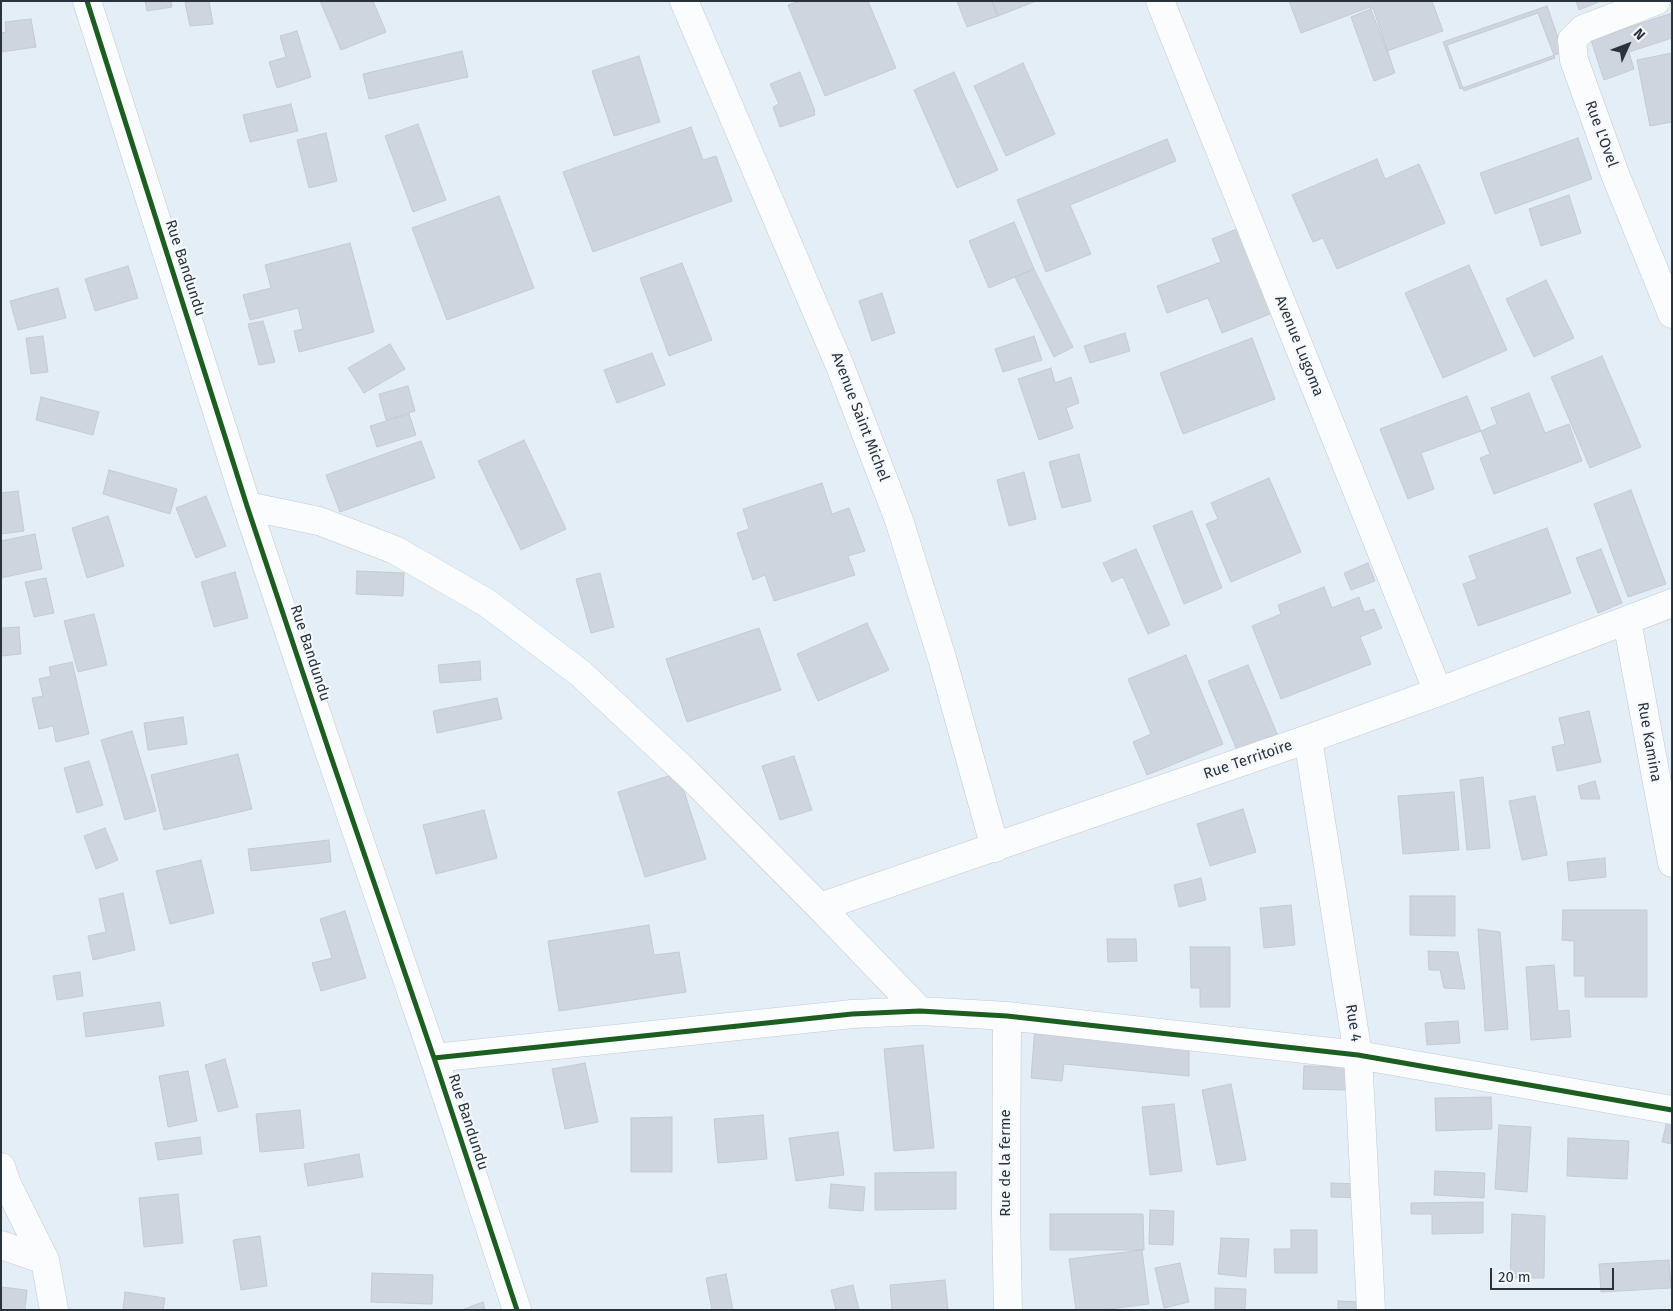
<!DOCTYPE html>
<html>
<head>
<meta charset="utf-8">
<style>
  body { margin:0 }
  #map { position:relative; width:1673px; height:1311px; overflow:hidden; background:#e4eef7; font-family:"Fira Sans",sans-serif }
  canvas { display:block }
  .frame { position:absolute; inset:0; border:2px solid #2a333a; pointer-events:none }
  .north { position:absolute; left:1603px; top:20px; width:50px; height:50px; -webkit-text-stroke:4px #f5f9fe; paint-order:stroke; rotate:47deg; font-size:14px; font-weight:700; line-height:20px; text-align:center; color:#2a333a }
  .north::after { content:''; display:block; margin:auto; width:18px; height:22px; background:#2a333a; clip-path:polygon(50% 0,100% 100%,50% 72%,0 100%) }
  .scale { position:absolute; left:1490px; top:1268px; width:124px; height:22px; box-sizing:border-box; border:2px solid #2a333a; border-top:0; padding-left:6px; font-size:15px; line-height:18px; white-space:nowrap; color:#2a333a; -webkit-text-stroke:4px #f5f9fe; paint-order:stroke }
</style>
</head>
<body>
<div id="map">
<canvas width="1673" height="1311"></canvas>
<div class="frame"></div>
<div class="north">N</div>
<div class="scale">20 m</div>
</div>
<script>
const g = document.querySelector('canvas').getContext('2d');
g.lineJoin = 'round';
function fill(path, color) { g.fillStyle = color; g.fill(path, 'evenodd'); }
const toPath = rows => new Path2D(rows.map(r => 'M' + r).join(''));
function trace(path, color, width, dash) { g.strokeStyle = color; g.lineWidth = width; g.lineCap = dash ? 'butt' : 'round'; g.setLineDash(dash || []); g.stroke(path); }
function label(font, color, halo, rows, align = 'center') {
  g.font = font + ' "Fira Sans",sans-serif'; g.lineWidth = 4; g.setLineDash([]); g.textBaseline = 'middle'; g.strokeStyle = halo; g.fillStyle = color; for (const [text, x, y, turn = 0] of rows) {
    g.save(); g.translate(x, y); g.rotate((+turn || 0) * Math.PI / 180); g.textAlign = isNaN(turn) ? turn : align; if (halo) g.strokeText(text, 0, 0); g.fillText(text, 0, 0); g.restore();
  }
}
const building = toPath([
  [145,1,171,1,172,7,147,11,145,1],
  [190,1,209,1,213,24,190,26,185,3,190,1],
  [320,1,373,1,386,32,341,50,320,1],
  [800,1,868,1,896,68,825,96,788,5,800,1],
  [957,1,992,1,998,16,967,27,957,1],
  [992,1,1036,1,998,16,992,1],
  [1289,1,1432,1,1443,31,1387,51,1370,7,1301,33,1289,1],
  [1576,1,1601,1,1579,10,1576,1],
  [1547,6,1563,52,1460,89,1443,42,1547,6],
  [1373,8,1395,73,1374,81,1351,17,1373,8],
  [1538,13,1555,58,1464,91,1447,45,1538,13],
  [1672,13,1672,38,1629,52,1634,69,1604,80,1591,40,1672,13],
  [31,19,36,47,1,52,1,33,6,32,5,22,31,19],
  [297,31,311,77,277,88,269,62,286,57,280,36,297,31],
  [462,51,468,77,369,99,363,74,462,51],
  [1672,53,1672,122,1650,126,1637,60,1672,53],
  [639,56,660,122,614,136,592,71,639,56],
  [1023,63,1055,134,1006,156,974,86,1023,63],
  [800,72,815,111,814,111,815,115,780,127,773,107,779,104,770,84,800,72],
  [954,72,998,170,957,188,914,90,954,72],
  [291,104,298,131,250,142,243,115,291,104],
  [418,124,446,200,413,212,385,136,418,124],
  [691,127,703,160,716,156,732,201,593,252,563,172,691,127],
  [326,133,337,181,309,188,297,140,326,133],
  [1578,138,1592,179,1495,214,1480,173,1578,138],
  [1167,139,1176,161,1070,205,1091,254,1046,272,1017,200,1167,139],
  [1377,159,1385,179,1419,164,1445,223,1337,269,1323,238,1313,242,1292,195,1377,159],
  [1569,195,1581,233,1541,246,1529,209,1569,195],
  [499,196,534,288,447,320,412,228,499,196],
  [1014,222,1034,269,989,288,969,241,1014,222],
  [1242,227,1275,312,1222,333,1208,298,1167,313,1157,286,1221,262,1212,239,1242,227],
  [350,243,374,332,299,352,294,331,303,329,298,308,250,320,243,295,271,288,265,265,350,243],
  [682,263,712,340,669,356,640,278,682,263],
  [1469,265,1507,350,1443,378,1405,293,1469,265],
  [128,266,138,298,95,311,85,279,128,266],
  [1034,269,1073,347,1054,357,1015,277,1034,269],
  [1546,280,1574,338,1534,357,1506,299,1546,280],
  [58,288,66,318,18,330,10,301,58,288],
  [882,293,895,333,872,341,859,301,882,293],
  [263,321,275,362,259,365,248,324,263,321],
  [1125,333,1130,351,1090,363,1084,346,1125,333],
  [43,336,48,372,31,374,26,338,43,336],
  [1034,336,1042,360,1003,372,995,349,1034,336],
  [1252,338,1275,399,1183,434,1160,373,1252,338],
  [390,344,405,369,364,393,348,368,390,344],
  [652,353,665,385,617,403,604,370,652,353],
  [1602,356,1641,447,1590,468,1551,377,1602,356],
  [1051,368,1055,383,1071,377,1079,403,1066,408,1073,428,1039,440,1018,379,1051,368],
  [408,386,415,411,386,420,379,394,408,386],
  [1529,393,1545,433,1569,424,1582,461,1494,494,1480,458,1490,454,1481,431,1497,424,1491,408,1529,393],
  [1467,396,1481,431,1421,453,1434,489,1408,499,1380,429,1467,396],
  [41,397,99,412,93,435,36,420,41,397],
  [409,414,416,435,377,447,370,426,409,414],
  [524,440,566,529,521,550,478,461,524,440],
  [421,441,435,478,340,512,326,475,421,441],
  [1079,454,1091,501,1062,508,1049,462,1079,454],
  [109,470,177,489,170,514,103,494,109,470],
  [1024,472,1036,519,1009,526,997,480,1024,472],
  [1269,478,1301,552,1231,582,1206,524,1218,519,1211,503,1269,478],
  [822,483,832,514,849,508,865,551,848,556,855,575,774,601,765,575,753,580,737,533,749,529,743,509,822,483],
  [1631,490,1666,584,1628,597,1594,504,1631,490],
  [18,491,24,531,1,534,1,493,18,491],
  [206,496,226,546,196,558,176,508,206,496],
  [1192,511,1222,588,1184,604,1153,526,1192,511],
  [108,516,124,566,87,578,72,528,108,516],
  [1547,528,1571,593,1478,626,1463,584,1477,579,1469,556,1547,528],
  [35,534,42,569,1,578,1,541,35,534],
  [1136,549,1170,625,1148,634,1123,577,1112,582,1103,563,1136,549],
  [1601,549,1622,603,1598,613,1576,558,1601,549],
  [1368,563,1375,581,1351,590,1344,573,1368,563],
  [357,571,404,573,403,596,356,594,357,571],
  [235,572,248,618,214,627,201,582,235,572],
  [600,573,614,627,591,633,576,579,600,573],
  [46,578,54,613,34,617,25,582,46,578],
  [1324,587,1332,608,1359,597,1364,612,1374,609,1382,628,1360,637,1371,664,1281,699,1252,626,1281,614,1278,605,1324,587],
  [94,614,107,665,78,672,64,621,94,614],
  [867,623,889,670,818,701,797,654,867,623],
  [19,627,21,654,1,656,1,628,19,627],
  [759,628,781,690,687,722,666,659,759,628],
  [1186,655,1223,744,1147,775,1133,742,1151,734,1128,679,1186,655],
  [480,661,481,680,440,683,438,665,480,661],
  [72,662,89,734,56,742,53,726,39,729,32,698,43,696,39,679,51,676,49,667,72,662],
  [1248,665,1279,738,1239,755,1208,681,1248,665],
  [497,698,502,719,437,733,433,711,497,698],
  [1589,711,1601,762,1557,771,1552,747,1565,744,1559,718,1589,711],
  [183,717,187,744,148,750,144,723,183,717],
  [132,731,156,811,125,820,101,740,132,731],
  [238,754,252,809,164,830,151,775,238,754],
  [794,756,812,810,780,820,762,766,794,756],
  [89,761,103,805,77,813,64,768,89,761],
  [678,773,706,859,645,877,618,792,678,773],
  [1483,777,1490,848,1467,850,1460,780,1483,777],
  [1595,781,1600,799,1581,799,1578,786,1595,781],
  [1454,792,1459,850,1403,854,1398,796,1454,792],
  [1535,796,1547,855,1522,860,1509,801,1535,796],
  [1243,809,1256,852,1210,866,1197,824,1243,809],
  [484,810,497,858,436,874,423,825,484,810],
  [105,828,118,860,96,869,84,836,105,828],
  [329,840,331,862,251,871,248,849,329,840],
  [1605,858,1606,877,1569,881,1567,862,1605,858],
  [201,860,214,913,170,924,156,871,201,860],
  [1201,878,1206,900,1179,907,1174,885,1201,878],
  [123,893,135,950,93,960,88,936,106,932,99,899,123,893],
  [1410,896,1455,896,1455,936,1410,935,1410,896],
  [1291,905,1295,945,1264,948,1260,908,1291,905],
  [1563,910,1647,910,1647,997,1585,997,1585,976,1574,976,1574,941,1562,940,1563,910],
  [345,911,366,978,321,991,312,963,332,958,320,919,345,911],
  [649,925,654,955,679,952,686,992,559,1011,548,941,649,925],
  [1478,929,1500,932,1508,1029,1485,1031,1478,929],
  [1107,939,1136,939,1137,961,1108,962,1107,939],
  [1190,947,1230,947,1230,1007,1200,1007,1200,988,1191,988,1190,947],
  [1428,951,1458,952,1465,989,1444,988,1440,970,1429,970,1428,951],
  [1554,965,1558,1011,1569,1010,1571,1037,1531,1040,1526,967,1554,965],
  [80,972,83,996,57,1000,53,976,80,972],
  [160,1002,164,1026,86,1037,83,1013,160,1002],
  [1458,1021,1460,1043,1427,1045,1425,1023,1458,1021],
  [1035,1027,1189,1042,1189,1076,1064,1064,1062,1081,1031,1078,1035,1027],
  [923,1045,934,1148,894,1151,884,1049,923,1045],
  [225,1059,238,1107,218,1112,205,1065,225,1059],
  [585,1063,598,1122,565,1129,552,1069,585,1063],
  [1304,1066,1347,1067,1346,1090,1303,1089,1304,1066],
  [188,1071,197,1121,168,1127,159,1076,188,1071],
  [1231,1084,1246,1160,1217,1165,1202,1090,1231,1084],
  [1491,1097,1492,1129,1436,1131,1435,1098,1491,1097],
  [1174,1104,1182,1171,1150,1175,1142,1107,1174,1104],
  [300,1110,304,1148,260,1152,256,1114,300,1110],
  [1669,1113,1672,1114,1672,1144,1662,1142,1669,1113],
  [763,1115,767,1159,718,1163,714,1119,763,1115],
  [672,1117,672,1172,631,1172,631,1118,672,1117],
  [1499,1125,1531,1127,1527,1192,1495,1189,1499,1125],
  [838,1132,844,1175,796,1181,789,1138,838,1132],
  [200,1137,202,1154,158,1160,155,1143,200,1137],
  [1568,1138,1629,1141,1627,1179,1567,1176,1568,1138],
  [359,1154,363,1177,308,1186,304,1164,359,1154],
  [1435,1171,1485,1173,1484,1198,1434,1195,1435,1171],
  [956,1172,956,1209,875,1210,875,1173,956,1172],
  [1331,1183,1364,1184,1363,1198,1331,1197,1331,1183],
  [831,1184,865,1187,863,1211,829,1208,831,1184],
  [178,1194,183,1243,144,1247,139,1198,178,1194],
  [1483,1202,1483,1233,1432,1234,1432,1214,1411,1214,1411,1203,1483,1202],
  [1150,1210,1174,1211,1173,1245,1149,1244,1150,1210],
  [1050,1214,1143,1214,1144,1250,1050,1250,1050,1214],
  [1512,1214,1545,1216,1544,1278,1510,1278,1512,1214],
  [1291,1230,1317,1230,1317,1273,1275,1273,1274,1249,1291,1249,1291,1230],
  [260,1236,267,1286,241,1290,233,1240,260,1236],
  [1221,1238,1249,1239,1246,1277,1218,1274,1221,1238],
  [1142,1250,1149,1304,1101,1310,1076,1310,1069,1259,1142,1250],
  [1669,1260,1671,1288,1601,1292,1599,1264,1669,1260],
  [1180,1263,1189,1302,1164,1308,1155,1268,1180,1263],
  [372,1273,433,1275,432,1304,371,1302,372,1273],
  [726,1274,733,1310,712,1310,706,1278,726,1274],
  [945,1280,948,1310,892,1310,890,1285,945,1280],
  [853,1285,859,1310,836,1310,831,1290,853,1285],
  [1,1287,27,1290,25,1310,1,1310,1,1287],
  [1215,1288,1246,1289,1245,1310,1215,1310,1215,1288],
  [125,1292,165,1298,163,1310,123,1310,125,1292],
  [1338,1301,1361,1302,1361,1310,1338,1310,1338,1301],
  [483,1302,485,1310,462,1310,483,1302]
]);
fill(building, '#ced5de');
trace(building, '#c4cad3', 1);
const minor = toPath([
  [87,1,247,506,328,748,434,1058,517,1310],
  [684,1,840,366,899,520,942,658,995,848],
  [1160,1,1438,692],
  [1656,1,1583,29,1572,40,1574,60,1615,174,1672,314],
  [247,506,319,521,395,550,487,603,580,673,688,774,820,907,920,1011],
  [1627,621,1672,863],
  [1308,739,1358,1055,1371,1310],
  [820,907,1308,739,1438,692,1672,603],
  [1007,1016,1006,1215,1008,1310],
  [434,1058,852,1014,920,1011,1007,1016,1358,1055,1672,1110],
  [1,1167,7,1184,45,1260,54,1310],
  [1,1245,45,1260]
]);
trace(minor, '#c2cad2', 29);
trace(minor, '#fbfcfe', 28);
trace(toPath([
  [87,1,247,506,328,748,434,1058,517,1310],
  [434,1058,852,1014,920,1011,1007,1016,1358,1055,1672,1110]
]), '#1b5e20', 5);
label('15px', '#2a333a', '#f5f9fe', [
  ["Rue L'Ovel",1601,134,70],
  ["Rue Bandundu",185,268,72],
  ["Avenue Lugoma",1299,346,68],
  ["Avenue Saint Michel",860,417,69],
  ["Rue Bandundu",310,653,72],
  ["Rue Kamina",1649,742,80],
  ["Rue Territoire",1248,760,-19],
  ["Rue 4",1353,1023,81],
  ["Rue Bandundu",468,1122,72],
  ["Rue de la ferme",1006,1163,-90]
]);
</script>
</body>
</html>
